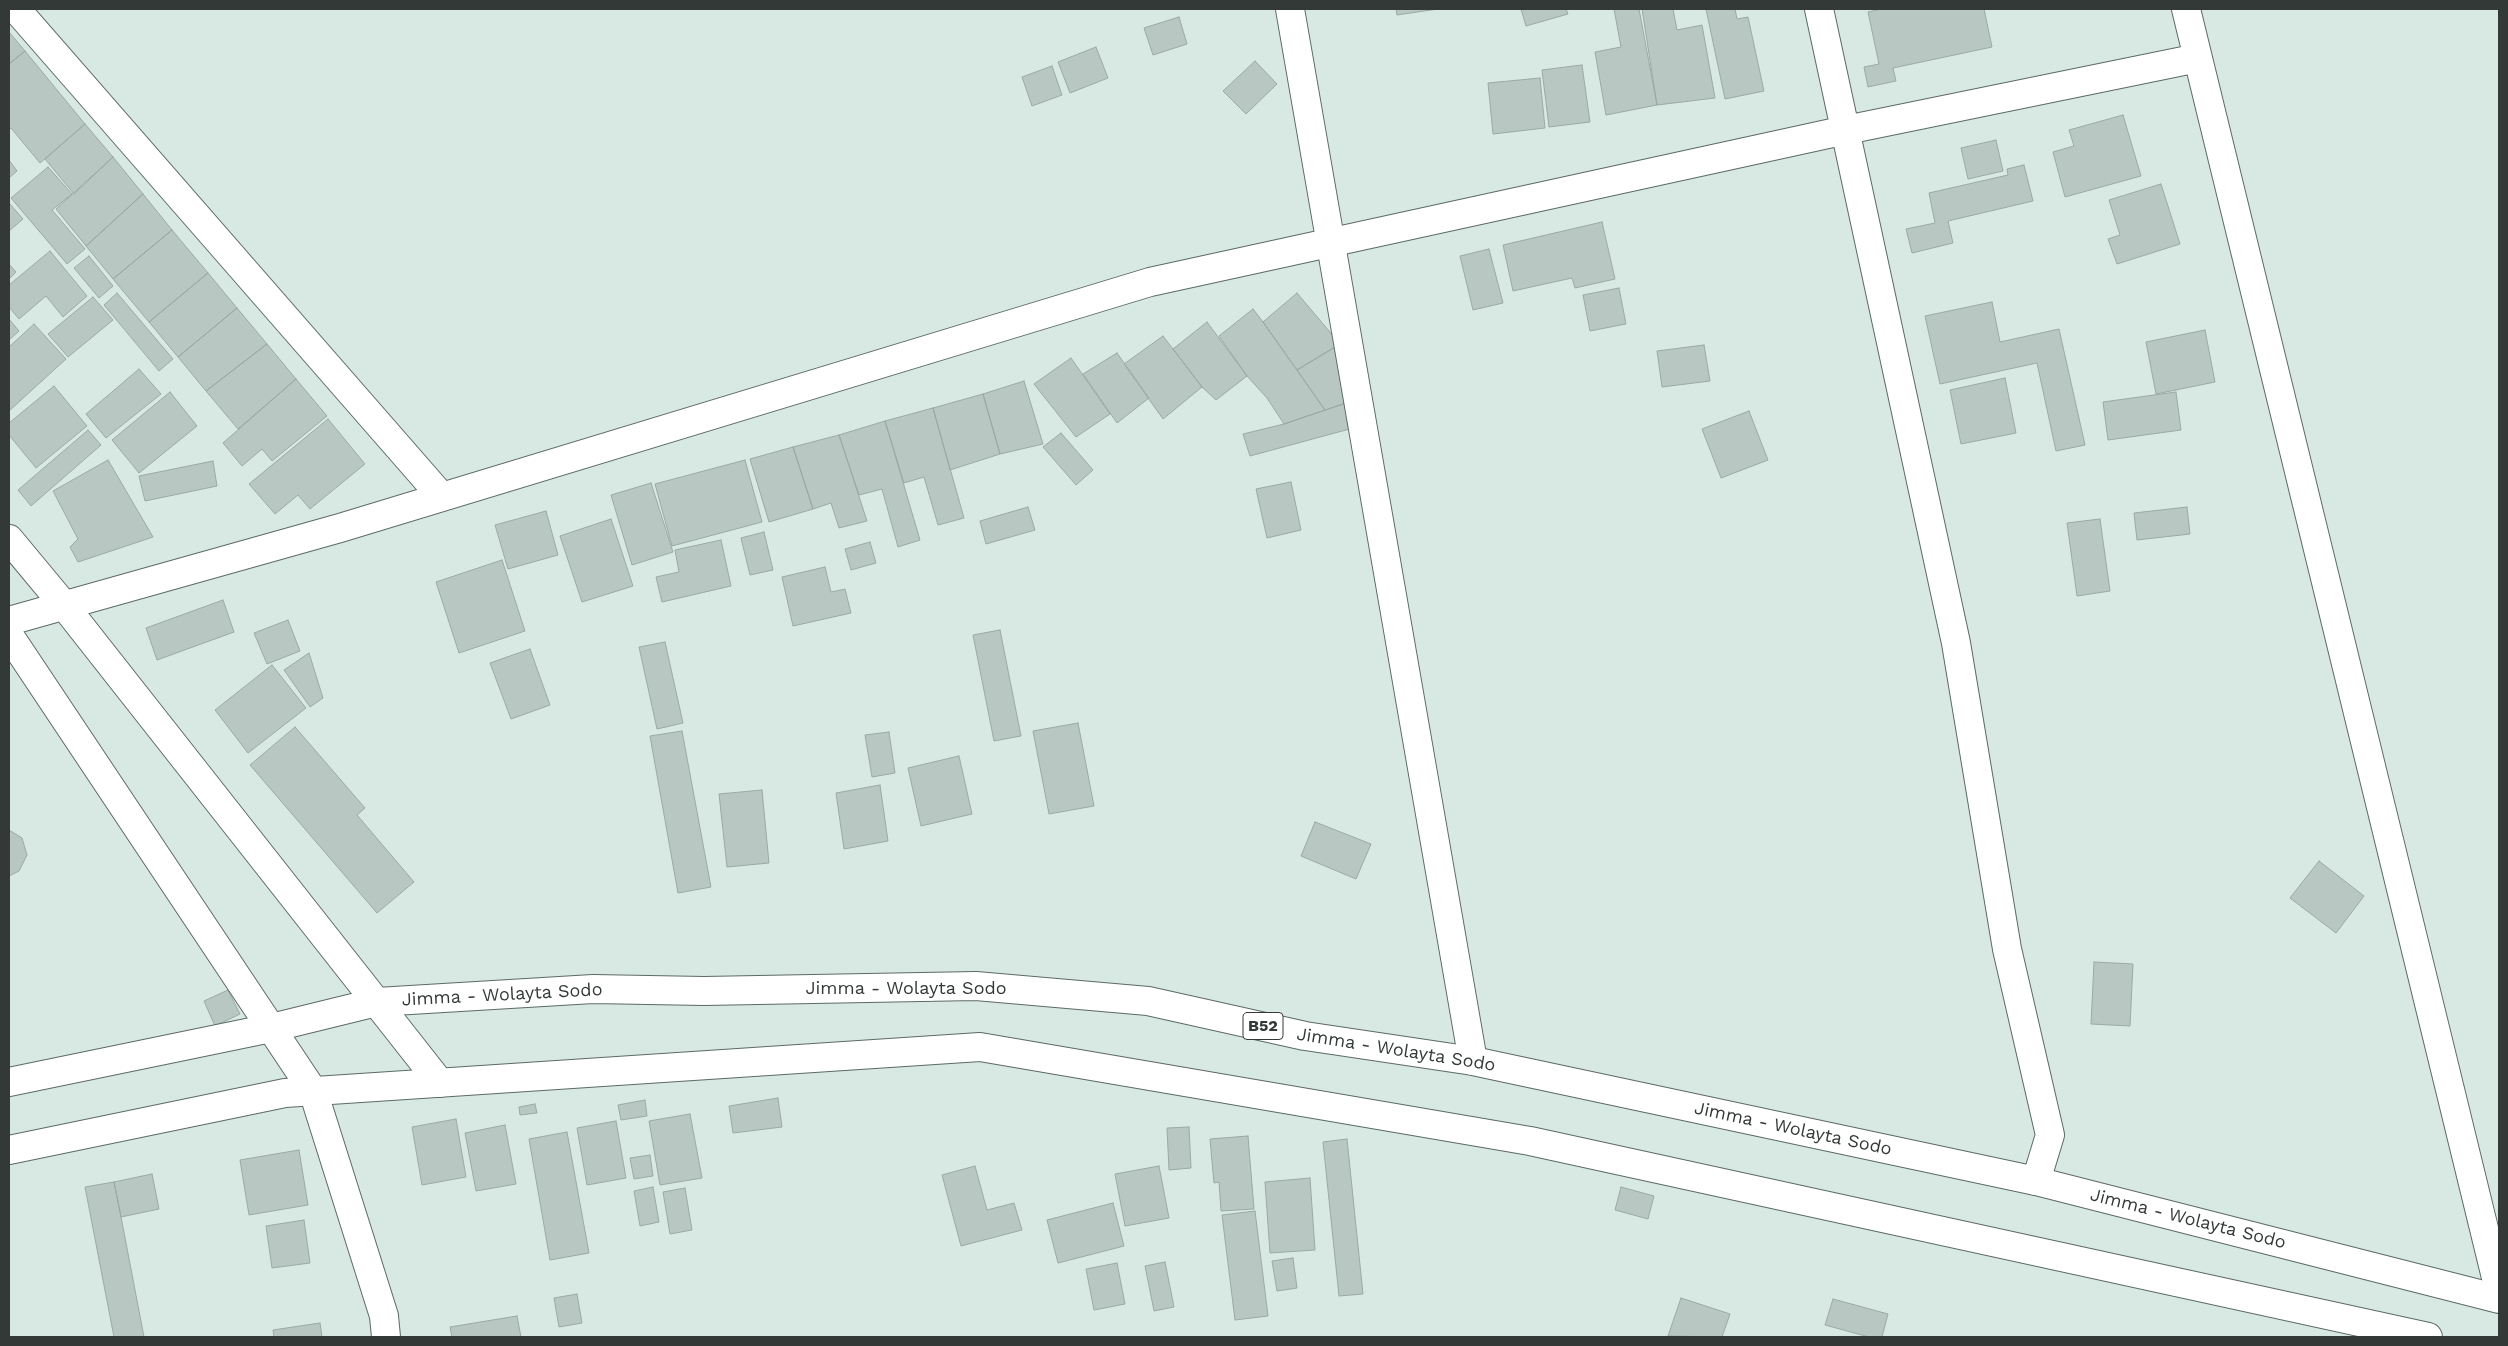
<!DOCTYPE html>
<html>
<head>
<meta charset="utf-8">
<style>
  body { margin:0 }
  #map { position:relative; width:2508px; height:1346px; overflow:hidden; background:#d8e8e2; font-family:"Work Sans",sans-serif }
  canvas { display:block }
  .frame { position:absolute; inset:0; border:10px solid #333937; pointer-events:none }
</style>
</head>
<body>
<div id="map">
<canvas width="2508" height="1346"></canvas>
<div class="frame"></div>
</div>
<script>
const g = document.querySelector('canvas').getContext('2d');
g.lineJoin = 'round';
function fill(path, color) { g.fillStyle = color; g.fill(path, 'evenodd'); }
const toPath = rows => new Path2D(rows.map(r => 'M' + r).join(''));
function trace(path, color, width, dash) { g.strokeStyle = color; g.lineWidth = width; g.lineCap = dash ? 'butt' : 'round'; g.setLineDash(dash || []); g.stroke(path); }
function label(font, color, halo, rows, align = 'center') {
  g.font = font + ' "Work Sans",sans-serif'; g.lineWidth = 5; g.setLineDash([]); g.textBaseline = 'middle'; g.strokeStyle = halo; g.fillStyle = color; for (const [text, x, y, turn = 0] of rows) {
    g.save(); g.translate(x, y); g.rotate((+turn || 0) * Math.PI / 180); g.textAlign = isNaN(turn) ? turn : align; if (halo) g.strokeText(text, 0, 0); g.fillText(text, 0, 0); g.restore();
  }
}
const building = toPath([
  [1396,9,1438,9,1397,15,1396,9],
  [1521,9,1566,9,1568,14,1526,26,1521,9],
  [1614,9,1639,9,1657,105,1606,115,1595,52,1621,47,1614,9],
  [1642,9,1673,9,1677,30,1702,25,1715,98,1657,105,1642,9],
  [1706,9,1735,9,1737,19,1748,17,1764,91,1725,99,1706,9],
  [1881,9,1984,9,1992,47,1893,68,1896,81,1868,87,1864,67,1879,64,1868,12,1881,9],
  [1179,17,1187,44,1153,55,1144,28,1179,17],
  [9,32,25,51,9,64,9,32],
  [1096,47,1108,78,1070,93,1058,62,1096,47],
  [25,51,85,124,40,163,11,128,9,129,9,64,25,51],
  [1255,61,1277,84,1246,114,1223,91,1255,61],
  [1582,65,1590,122,1549,127,1542,70,1582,65],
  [1052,66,1062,95,1032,106,1022,77,1052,66],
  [1540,78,1545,128,1493,134,1488,83,1540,78],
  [2123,115,2141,176,2065,197,2053,152,2074,146,2069,130,2123,115],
  [85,124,113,157,74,194,45,159,85,124],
  [1996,140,2003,171,1968,179,1961,148,1996,140],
  [113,157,143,194,86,246,56,209,113,157],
  [9,160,17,171,9,178,9,160],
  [2024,165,2033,201,1948,221,1953,243,1912,253,1906,229,1935,223,1929,193,2008,175,2007,169,2024,165],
  [48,167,72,194,52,210,85,249,67,264,11,198,48,167],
  [2161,184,2180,244,2117,264,2108,239,2120,235,2109,200,2161,184],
  [143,194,172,230,113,279,86,246,143,194],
  [9,203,23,219,9,231,9,203],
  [1602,222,1615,279,1575,288,1572,278,1513,291,1503,245,1602,222],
  [172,230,208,273,149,322,113,279,172,230],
  [1489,249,1503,303,1473,310,1460,256,1489,249],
  [50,251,87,296,63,317,46,296,19,319,9,307,9,285,50,251],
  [89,256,113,286,99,298,74,268,89,256],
  [9,264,16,272,9,279,9,264],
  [208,273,237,308,178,357,149,322,208,273],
  [1619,288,1626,324,1590,331,1583,295,1619,288],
  [117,293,173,359,159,371,104,305,117,293],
  [1297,293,1340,344,1297,370,1263,322,1297,293],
  [93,297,113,320,68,357,48,334,93,297],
  [1992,302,2000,342,2059,329,2085,445,2056,451,2037,363,1940,384,1925,316,1992,302],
  [237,308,267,344,206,391,178,357,237,308],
  [1253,309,1263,322,1325,410,1284,424,1267,398,1247,376,1219,336,1253,309],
  [9,319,19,331,9,340,9,319],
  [1207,322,1247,376,1216,400,1202,387,1173,349,1207,322],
  [34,324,66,359,9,411,9,347,34,324],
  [2205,330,2215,382,2156,394,2146,342,2205,330],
  [1163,336,1202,387,1163,419,1124,364,1163,336],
  [267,344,296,379,238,429,206,391,267,344],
  [1340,344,1349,402,1325,410,1297,370,1340,344],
  [1704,345,1710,381,1662,387,1657,351,1704,345],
  [1117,353,1149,398,1117,423,1083,374,1117,353],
  [1071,358,1110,414,1076,437,1034,384,1071,358],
  [139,369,161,394,106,438,86,414,139,369],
  [2005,378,2016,433,1961,444,1950,390,2005,378],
  [296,379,327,416,272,461,262,449,242,466,223,443,296,379],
  [1024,381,1043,444,1000,454,983,394,1024,381],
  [54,386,87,426,36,468,9,435,9,423,54,386],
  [170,392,197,426,139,473,112,440,170,392],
  [2176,392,2181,430,2108,440,2103,402,2176,392],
  [983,394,1000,454,950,470,933,408,983,394],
  [1349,402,1357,427,1250,456,1243,434,1284,424,1349,402],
  [933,408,964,518,938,525,924,477,904,483,885,421,933,408],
  [1749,411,1768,460,1721,478,1702,429,1749,411],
  [328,419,365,464,310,509,298,495,275,514,249,484,328,419],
  [885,421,920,540,898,547,882,489,859,495,839,435,885,421],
  [88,430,101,445,31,506,18,490,88,430],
  [1061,433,1093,470,1076,485,1043,447,1061,433],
  [839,435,867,521,839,528,831,503,813,509,793,447,839,435],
  [793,447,813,509,769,522,750,459,793,447],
  [108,460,153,537,78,562,70,547,78,539,53,491,108,460],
  [745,460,762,522,672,546,655,484,745,460],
  [213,461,217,486,145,501,139,476,213,461],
  [1291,482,1301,530,1267,538,1256,489,1291,482],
  [651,483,673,552,632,565,611,495,651,483],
  [1028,507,1035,530,986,544,980,521,1028,507],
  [2187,507,2190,534,2137,540,2134,513,2187,507],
  [546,511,558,555,508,569,495,525,546,511],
  [611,519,633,586,582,602,560,536,611,519],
  [2100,519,2110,591,2077,596,2067,523,2100,519],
  [764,532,773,570,750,575,741,538,764,532],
  [721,540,731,586,662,602,656,577,679,572,675,550,721,540],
  [870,542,876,563,851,570,845,549,870,542],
  [502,560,525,631,459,653,436,582,502,560],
  [825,567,831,592,845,589,851,613,793,626,782,577,825,567],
  [223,600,234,632,157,660,146,628,223,600],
  [288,620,300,651,267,664,254,633,288,620],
  [1000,630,1021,736,994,741,973,635,1000,630],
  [665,642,683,723,657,729,639,647,665,642],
  [530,649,550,705,511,719,490,663,530,649],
  [309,653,323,698,310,707,284,670,309,653],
  [272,665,306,708,248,753,215,710,272,665],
  [1078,723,1094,806,1049,814,1033,731,1078,723],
  [295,727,365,808,357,815,414,882,377,913,250,765,295,727],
  [682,731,711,887,678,893,650,736,682,731],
  [889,732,895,773,872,777,865,735,889,732],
  [959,756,972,814,921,826,908,768,959,756],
  [880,785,888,841,844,849,836,793,880,785],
  [762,790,769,863,727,867,719,794,762,790],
  [1315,822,1371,844,1356,879,1301,856,1315,822],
  [9,830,22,838,27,855,19,871,9,876,9,830],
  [2319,861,2364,896,2336,933,2290,898,2319,861],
  [2094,962,2133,964,2130,1026,2091,1024,2094,962],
  [228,990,240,1014,215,1026,204,1001,228,990],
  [778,1098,782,1127,733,1133,729,1106,778,1098],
  [645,1100,647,1116,621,1120,618,1105,645,1100],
  [535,1104,537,1113,520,1115,519,1107,535,1104],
  [690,1114,702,1178,660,1185,649,1121,690,1114],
  [456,1119,466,1177,422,1185,412,1127,456,1119],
  [616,1121,626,1178,587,1185,577,1128,616,1121],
  [505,1125,516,1184,476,1191,465,1133,505,1125],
  [1189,1127,1191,1168,1169,1170,1167,1128,1189,1127],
  [567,1132,589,1253,550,1260,529,1139,567,1132],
  [1248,1136,1254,1209,1221,1211,1219,1182,1214,1183,1210,1139,1248,1136],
  [1347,1139,1363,1294,1339,1296,1323,1142,1347,1139],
  [299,1150,308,1205,249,1215,240,1160,299,1150],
  [650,1155,653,1176,634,1179,630,1158,650,1155],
  [975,1166,987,1210,1014,1203,1022,1230,961,1246,942,1175,975,1166],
  [1159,1166,1169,1218,1125,1226,1115,1174,1159,1166],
  [152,1174,159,1209,121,1217,114,1182,152,1174],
  [1310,1178,1315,1250,1270,1253,1265,1182,1310,1178],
  [114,1182,121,1217,144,1337,114,1337,85,1187,114,1182],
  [653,1187,659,1222,640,1226,634,1191,653,1187],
  [1621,1187,1654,1196,1648,1219,1615,1210,1621,1187],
  [685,1188,692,1230,670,1234,663,1192,685,1188],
  [1113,1203,1124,1246,1058,1263,1047,1220,1113,1203],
  [1255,1211,1268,1316,1235,1320,1222,1215,1255,1211],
  [304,1220,310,1263,272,1268,266,1226,304,1220],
  [1293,1258,1297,1288,1277,1291,1272,1261,1293,1258],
  [1165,1262,1174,1307,1154,1311,1145,1266,1165,1262],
  [1117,1263,1125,1304,1094,1310,1086,1269,1117,1263],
  [577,1294,582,1323,559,1327,554,1298,577,1294],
  [1681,1298,1730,1314,1722,1337,1668,1336,1681,1298],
  [1833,1299,1888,1314,1882,1337,1869,1337,1825,1325,1833,1299],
  [517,1316,521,1337,452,1337,450,1327,517,1316],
  [320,1323,322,1337,274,1337,273,1330,320,1323]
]);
fill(building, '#b8c7c2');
trace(building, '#9aa9a3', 1);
const minor = toPath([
  [16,9,442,497],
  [1290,9,1473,1061],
  [1819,9,1956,643,2007,949,2050,1135,2036,1181],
  [2186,9,2499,1290],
  [9,621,340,528,1150,282,1846,130,2198,58],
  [313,1091,384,1316,386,1337]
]);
const major = toPath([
  [9,539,63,604,440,1083],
  [9,635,313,1091]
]);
const highway = toPath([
  [9,1082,271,1028,377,1002,593,989,704,991,976,986,1148,1001,1305,1036,1473,1061,2036,1181,2499,1299],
  [9,1150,285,1093,980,1047,1530,1141,2428,1337]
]);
trace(minor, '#5c6a65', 30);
trace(major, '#5c6a65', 30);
trace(highway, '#5c6a65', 30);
trace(minor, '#fff', 28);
trace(major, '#fff', 28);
trace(highway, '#fff', 28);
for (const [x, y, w] of [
  [1263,1026,40]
]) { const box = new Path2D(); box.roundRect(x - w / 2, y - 13.5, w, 27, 4); g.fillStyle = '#fff'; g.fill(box); trace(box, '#333937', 1); }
label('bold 16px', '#333937', null, [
  ["B52",1263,1026]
]);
label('18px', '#333937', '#fff', [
  ["Jimma - Wolayta Sodo",906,989],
  ["Jimma - Wolayta Sodo",502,995,-3],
  ["Jimma - Wolayta Sodo",1396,1050,9],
  ["Jimma - Wolayta Sodo",1793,1129,12],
  ["Jimma - Wolayta Sodo",2188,1219,14]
]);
</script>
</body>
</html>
